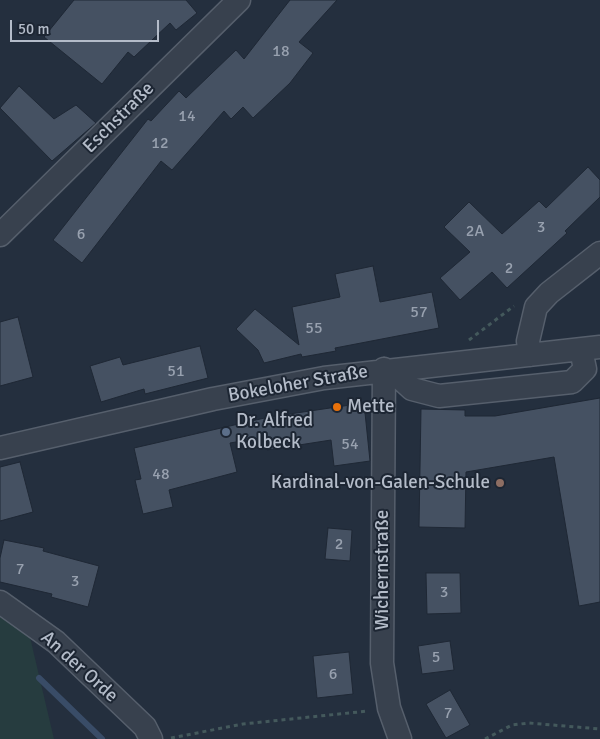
<!DOCTYPE html>
<html>
<head>
<meta charset="utf-8">
<style>
  body { margin:0 }
  #map { position:relative; width:600px; height:739px; overflow:hidden; background:#242f3e; font-family:Signika,sans-serif }
  canvas { display:block }
  .scale { position:absolute; left:10px; top:20px; width:149px; height:22px; box-sizing:border-box; border:2px solid #b4bcc9; border-top:0; padding-left:6px; font-size:15px; line-height:18px; white-space:nowrap; color:#b4bcc9; -webkit-text-stroke:4px #1d2633; paint-order:stroke }
</style>
</head>
<body>
<div id="map">
<canvas width="600" height="739"></canvas>
<div class="scale">50 m</div>
</div>
<script>
const g = document.querySelector('canvas').getContext('2d');
g.lineJoin = 'round';
function fill(path, color) { g.fillStyle = color; g.fill(path, 'evenodd'); }
const toPath = rows => new Path2D(rows.map(r => 'M' + r).join(''));
function trace(path, color, width, dash) { g.strokeStyle = color; g.lineWidth = width; g.lineCap = dash ? 'butt' : 'round'; g.setLineDash(dash || []); g.stroke(path); }
function label(font, color, halo, rows, align = 'center') {
  g.font = font + ' Signika,sans-serif'; g.lineWidth = 4; g.setLineDash([]); g.textBaseline = 'middle'; g.strokeStyle = halo; g.fillStyle = color; for (const [text, x, y, turn = 0] of rows) {
    g.save(); g.translate(x, y); g.rotate((+turn || 0) * Math.PI / 180); g.textAlign = isNaN(turn) ? turn : align; if (halo) g.strokeText(text, 0, 0); g.fillText(text, 0, 0); g.restore();
  }
}
fill(toPath([
  [0,611,29,633,54,739,0,739]
]), '#263c3f');
trace(toPath([
  [39,678,102,739]
]), '#394c67', 6);
const building = toPath([
  [74,0,186,0,197,13,176,30,170,23,134,57,128,52,102,84,44,37,74,0],
  [290,0,337,0,299,42,313,53,290,83,253,118,243,107,231,119,224,111,172,170,161,161,82,263,53,240,148,119,151,121,179,91,186,98,236,50,244,59,290,0],
  [19,86,54,119,76,105,96,123,52,161,0,108,19,86],
  [588,167,600,180,600,197,565,231,567,233,507,288,492,272,460,300,440,278,470,252,444,227,469,202,502,234,539,201,546,208,588,167],
  [373,266,380,302,432,292,439,328,335,348,336,351,302,357,301,354,264,363,258,350,236,329,255,309,299,345,292,307,340,297,335,274,373,266],
  [18,317,33,377,0,386,0,322,18,317],
  [200,346,208,378,145,394,144,389,101,402,90,366,120,357,123,365,200,346],
  [600,398,600,602,579,606,554,457,466,472,465,528,419,527,421,409,465,410,465,416,495,416,600,398],
  [364,403,370,461,334,466,331,440,267,450,265,437,230,443,237,472,169,490,173,507,143,514,135,480,141,479,134,448,269,417,364,403],
  [20,462,33,512,0,521,0,467,20,462],
  [328,528,352,530,350,561,325,559,328,528],
  [4,540,44,548,43,551,99,566,88,607,51,597,52,594,0,582,0,558,4,540],
  [426,573,460,573,461,613,427,614,426,573],
  [450,641,454,670,422,674,418,646,450,641],
  [349,652,353,694,317,698,313,656,349,652],
  [450,690,470,725,446,738,426,704,450,690]
]);
fill(building, '#455162');
trace(building, '#1f2835', 1);
const minor = toPath([
  [0,235,239,0],
  [530,355,528,341,536,307,549,293,600,253],
  [384,369,382,663,389,708,400,739],
  [384,369,401,379,412,389,439,396,572,382,585,369,581,350],
  [0,448,213,399,324,378,600,347],
  [0,602,56,642,145,727,151,739]
]);
trace(minor, '#565f6c', 25);
trace(toPath([
  [469,340,514,306],
  [171,738,243,724,368,711],
  [485,739,512,725,529,723,600,729]
]), '#44595c', 3, [4, 4]);
trace(minor, '#38414e', 22);
for (const [x, y, r, color] of [
  [337,407,5,"#e8710a"],
  [226,432,5,"#5c6f8a"],
  [500,483,5,"#8d6e63"]
]) { const dot = new Path2D(); dot.arc(x, y, r, 0, 2 * Math.PI); g.fillStyle = color; g.fill(dot); trace(dot, '#1d2633', 2); }
label('16px', '#98a1af', null, [
  ["18",281,52],
  ["14",187,117],
  ["12",160,144],
  ["3",541,228],
  ["2A",475,232],
  ["6",81,235],
  ["2",509,269],
  ["57",419,313],
  ["55",314,329],
  ["51",176,372],
  ["54",350,445],
  ["48",161,475],
  ["2",339,545],
  ["7",20,570],
  ["3",75,582],
  ["3",444,593],
  ["5",436,658],
  ["6",333,675],
  ["7",448,714]
]);
label('19px', '#b4bcc9', '#1d2633', [
  ["Eschstraße",119,118,-45],
  ["Bokeloher Straße",298,384,-10],
  ["Wichernstraße",383,570,-90],
  ["An der Orde",79,667,42]
]);
label('19px', '#b4bcc9', '#1d2633', [
  ["Mette",347,407],
  ["Dr. Alfred",236,421],
  ["Kolbeck",236,443],
  ["Kardinal-von-Galen-Schule",490,483,"right"]
], 'left');
</script>
</body>
</html>
